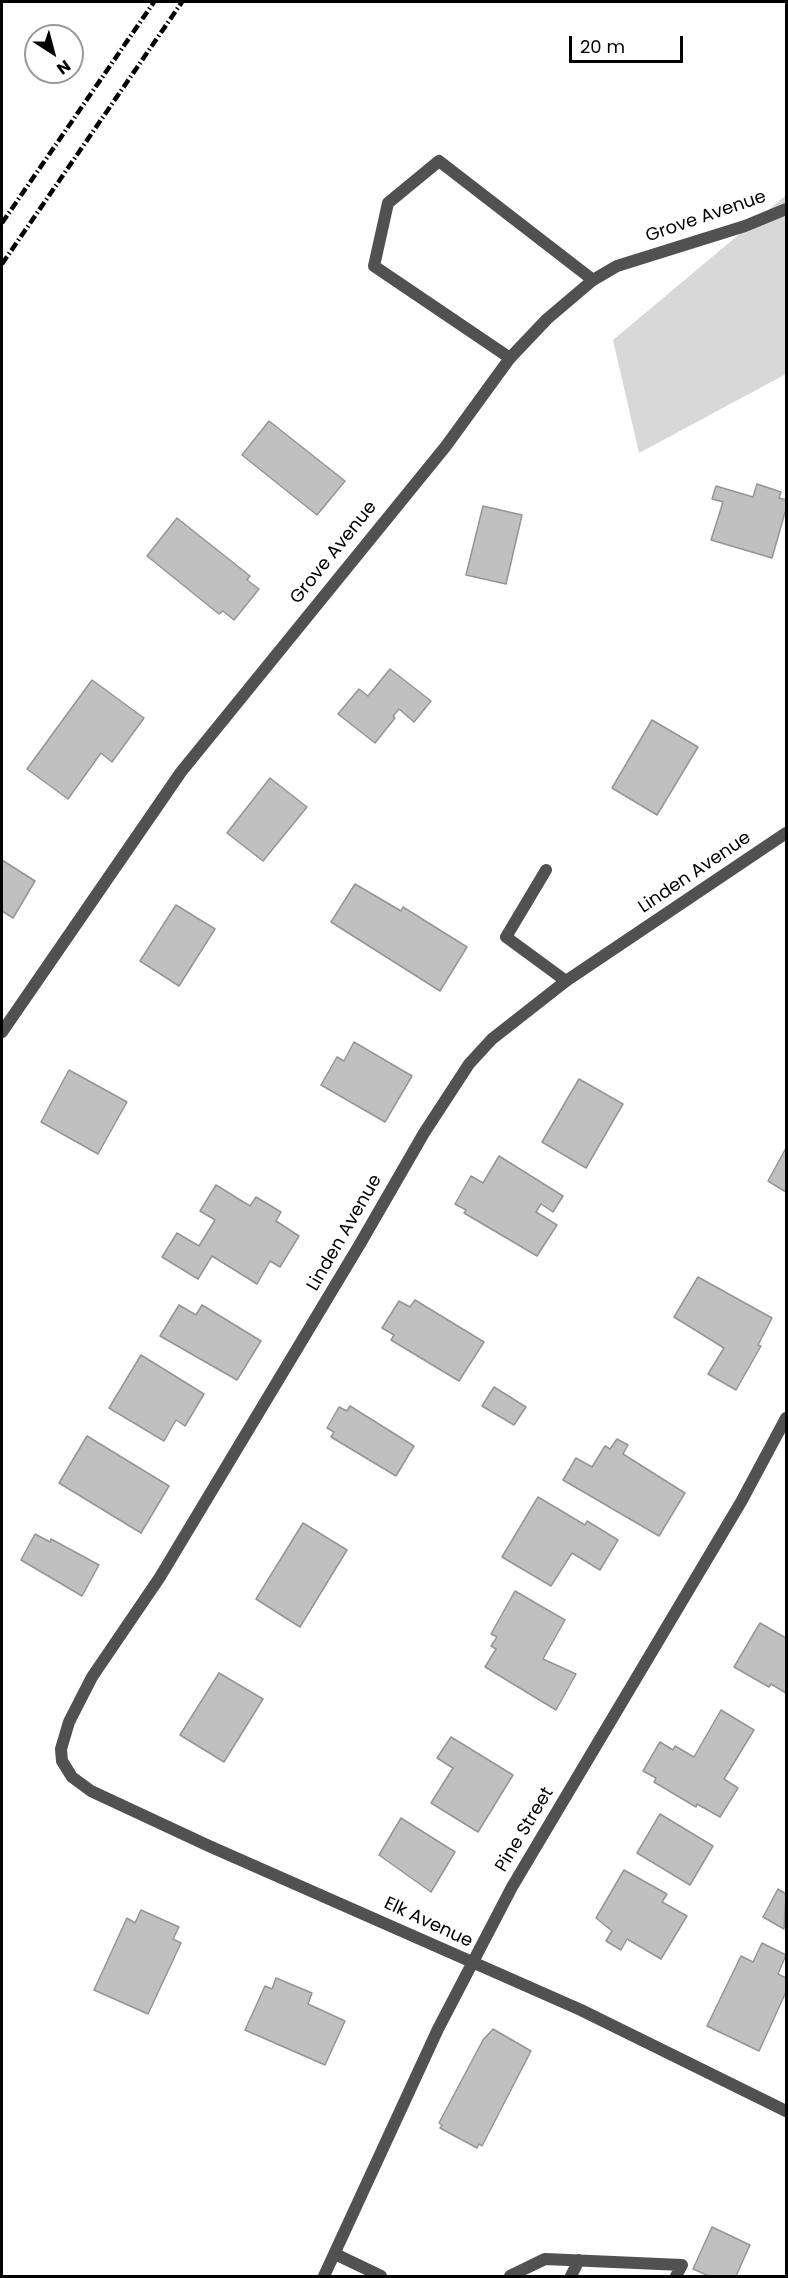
<!DOCTYPE html>
<html>
<head>
<meta charset="utf-8">
<style>
  body { margin:0 }
  #map { position:relative; width:788px; height:2278px; overflow:hidden; background:#fff; font-family:Poppins,sans-serif }
  canvas { display:block }
  .frame { position:absolute; inset:0; border:3px solid #000; pointer-events:none }
  .north { position:absolute; left:24px; top:24px; width:60px; height:60px; box-sizing:border-box; background:#fff; border:2px solid #999; border-radius:50%; rotate:144deg; font-size:16px; font-weight:700; line-height:24px; text-align:center; color:#000 }
  .north::after { content:''; display:block; margin:auto; width:21px; height:27px; background:#000; clip-path:polygon(50% 0,100% 100%,50% 72%,0 100%) }
  .scale { position:absolute; left:569px; top:36px; width:114px; height:27px; box-sizing:border-box; border:3px solid #000; border-top:0; padding-left:8px; font-size:18px; line-height:21px; white-space:nowrap; color:#000; -webkit-text-stroke:4px #fff; paint-order:stroke }
</style>
</head>
<body>
<div id="map">
<canvas width="788" height="2278"></canvas>
<div class="frame"></div>
<div class="north">N</div>
<div class="scale">20 m</div>
</div>
<script>
const g = document.querySelector('canvas').getContext('2d');
g.lineJoin = 'round';
function fill(path, color) { g.fillStyle = color; g.fill(path, 'evenodd'); }
const toPath = rows => new Path2D(rows.map(r => 'M' + r).join(''));
function trace(path, color, width, dash) { g.strokeStyle = color; g.lineWidth = width; g.lineCap = dash ? 'butt' : 'round'; g.setLineDash(dash || []); g.stroke(path); }
function label(font, color, halo, rows, align = 'center') {
  g.font = font + ' Poppins,sans-serif'; g.lineWidth = 4.5; g.setLineDash([]); g.textBaseline = 'middle'; g.strokeStyle = halo; g.fillStyle = color; for (const [text, x, y, turn = 0] of rows) {
    g.save(); g.translate(x, y); g.rotate((+turn || 0) * Math.PI / 180); g.textAlign = isNaN(turn) ? turn : align; if (halo) g.strokeText(text, 0, 0); g.fillText(text, 0, 0); g.restore();
  }
}
fill(toPath([
  [786,195,786,374,639,453,613,340]
]), '#d8d8d8');
const building = toPath([
  [269,421,345,481,317,515,242,455,269,421],
  [757,484,781,492,779,498,786,500,786,509,772,558,711,540,723,502,712,499,716,486,753,497,757,484],
  [483,506,522,515,506,584,466,575,483,506],
  [177,518,250,576,247,580,259,589,234,620,223,611,219,614,147,556,177,518],
  [390,669,431,701,414,722,399,709,393,716,395,718,375,743,338,714,359,689,368,696,390,669],
  [92,680,144,718,112,762,101,753,68,799,27,769,92,680],
  [652,720,698,747,657,815,612,788,652,720],
  [270,778,307,807,263,861,227,833,270,778],
  [2,860,35,881,13,918,2,911,2,860],
  [355,884,401,911,403,907,467,947,440,991,331,922,355,884],
  [176,905,215,929,179,986,140,961,176,905],
  [354,1042,412,1076,385,1122,321,1085,337,1057,344,1061,354,1042],
  [69,1070,127,1102,98,1154,41,1122,69,1070],
  [579,1079,623,1104,586,1168,542,1142,579,1079],
  [786,1148,786,1192,768,1181,786,1148],
  [499,1156,563,1196,553,1212,541,1204,536,1212,557,1225,537,1256,464,1213,466,1210,455,1204,471,1176,483,1183,499,1156],
  [216,1185,250,1206,256,1197,281,1212,276,1221,299,1236,280,1267,270,1261,257,1284,212,1256,198,1279,162,1257,177,1233,199,1246,215,1220,200,1211,216,1185],
  [698,1277,772,1318,758,1345,761,1346,736,1390,708,1374,724,1348,674,1317,698,1277],
  [415,1300,484,1342,459,1381,391,1340,394,1335,382,1328,399,1301,410,1307,415,1300],
  [179,1305,196,1315,202,1305,261,1341,237,1380,160,1336,179,1305],
  [141,1355,204,1394,185,1426,176,1420,164,1441,109,1408,141,1355],
  [494,1387,526,1407,514,1425,482,1406,494,1387],
  [350,1406,414,1446,396,1476,331,1437,334,1432,327,1428,339,1407,347,1411,350,1406],
  [87,1436,169,1486,141,1533,59,1483,87,1436],
  [617,1439,628,1445,623,1454,685,1493,659,1536,563,1480,576,1458,592,1467,605,1446,610,1449,617,1439],
  [538,1497,585,1525,587,1521,618,1540,600,1570,572,1553,551,1586,502,1557,538,1497],
  [303,1523,347,1550,300,1627,256,1599,303,1523],
  [35,1534,50,1542,51,1539,99,1565,82,1596,21,1560,35,1534],
  [515,1591,565,1620,543,1659,576,1674,556,1710,485,1667,496,1649,491,1646,497,1637,491,1634,515,1591],
  [760,1623,786,1638,786,1693,771,1684,769,1687,734,1667,760,1623],
  [219,1673,263,1699,224,1762,180,1735,219,1673],
  [721,1710,754,1730,724,1779,738,1788,720,1817,697,1804,696,1807,654,1782,656,1778,643,1771,660,1742,673,1750,675,1746,694,1757,721,1710],
  [451,1737,513,1775,478,1832,431,1803,453,1768,437,1758,451,1737],
  [660,1814,713,1846,690,1885,637,1853,660,1814],
  [401,1818,455,1852,431,1892,379,1855,401,1818],
  [624,1870,667,1894,662,1902,687,1916,661,1959,627,1939,621,1950,606,1941,612,1931,596,1918,624,1870],
  [778,1889,786,1894,784,1929,763,1917,778,1889],
  [141,1910,179,1927,173,1939,181,1943,148,2014,94,1990,127,1918,135,1923,141,1910],
  [762,1943,786,1955,778,1974,786,1978,786,1992,759,2051,707,2026,741,1956,753,1962,762,1943],
  [276,1978,312,1993,308,2004,345,2021,325,2065,245,2030,265,1986,272,1989,276,1978],
  [493,2029,531,2051,482,2146,479,2144,477,2148,440,2128,442,2125,439,2123,483,2040,493,2029],
  [712,2227,750,2245,736,2276,709,2276,693,2269,712,2227]
]);
fill(building, '#c0c0c0');
trace(building, '#959595', 1.5);
trace(toPath([
  [510,358,374,266,388,203,439,161,593,280],
  [546,870,506,937,566,981],
  [335,2254,381,2276],
  [510,2276,545,2259,682,2265,676,2276],
  [571,2276,579,2260]
]), '#515151', 12);
trace(toPath([
  [786,833,566,981,492,1039,469,1064,424,1133,360,1244,160,1577,92,1677,69,1722,61,1749,62,1761,72,1777,91,1791,209,1846,581,2010,786,2111],
  [2,1032,181,772,446,446,510,358,547,319,593,280,617,266,745,226,786,209],
  [324,2276,438,2029,512,1887,741,1502,786,1418]
]), '#515151', 12);
trace(toPath([
  [2,223,154,2],
  [2,264,182,2]
]), '#000', 4.5, [9, 3, 1.5, 3]);
label('18px', '#000', '#fff', [
  ["Grove Avenue",706,217,-19],
  ["Grove Avenue",334,553,-51],
  ["Linden Avenue",695,873,-34],
  ["Linden Avenue",345,1233,-60],
  ["Pine Street",525,1830,-59],
  ["Elk Avenue",428,1923,25]
]);
</script>
</body>
</html>
